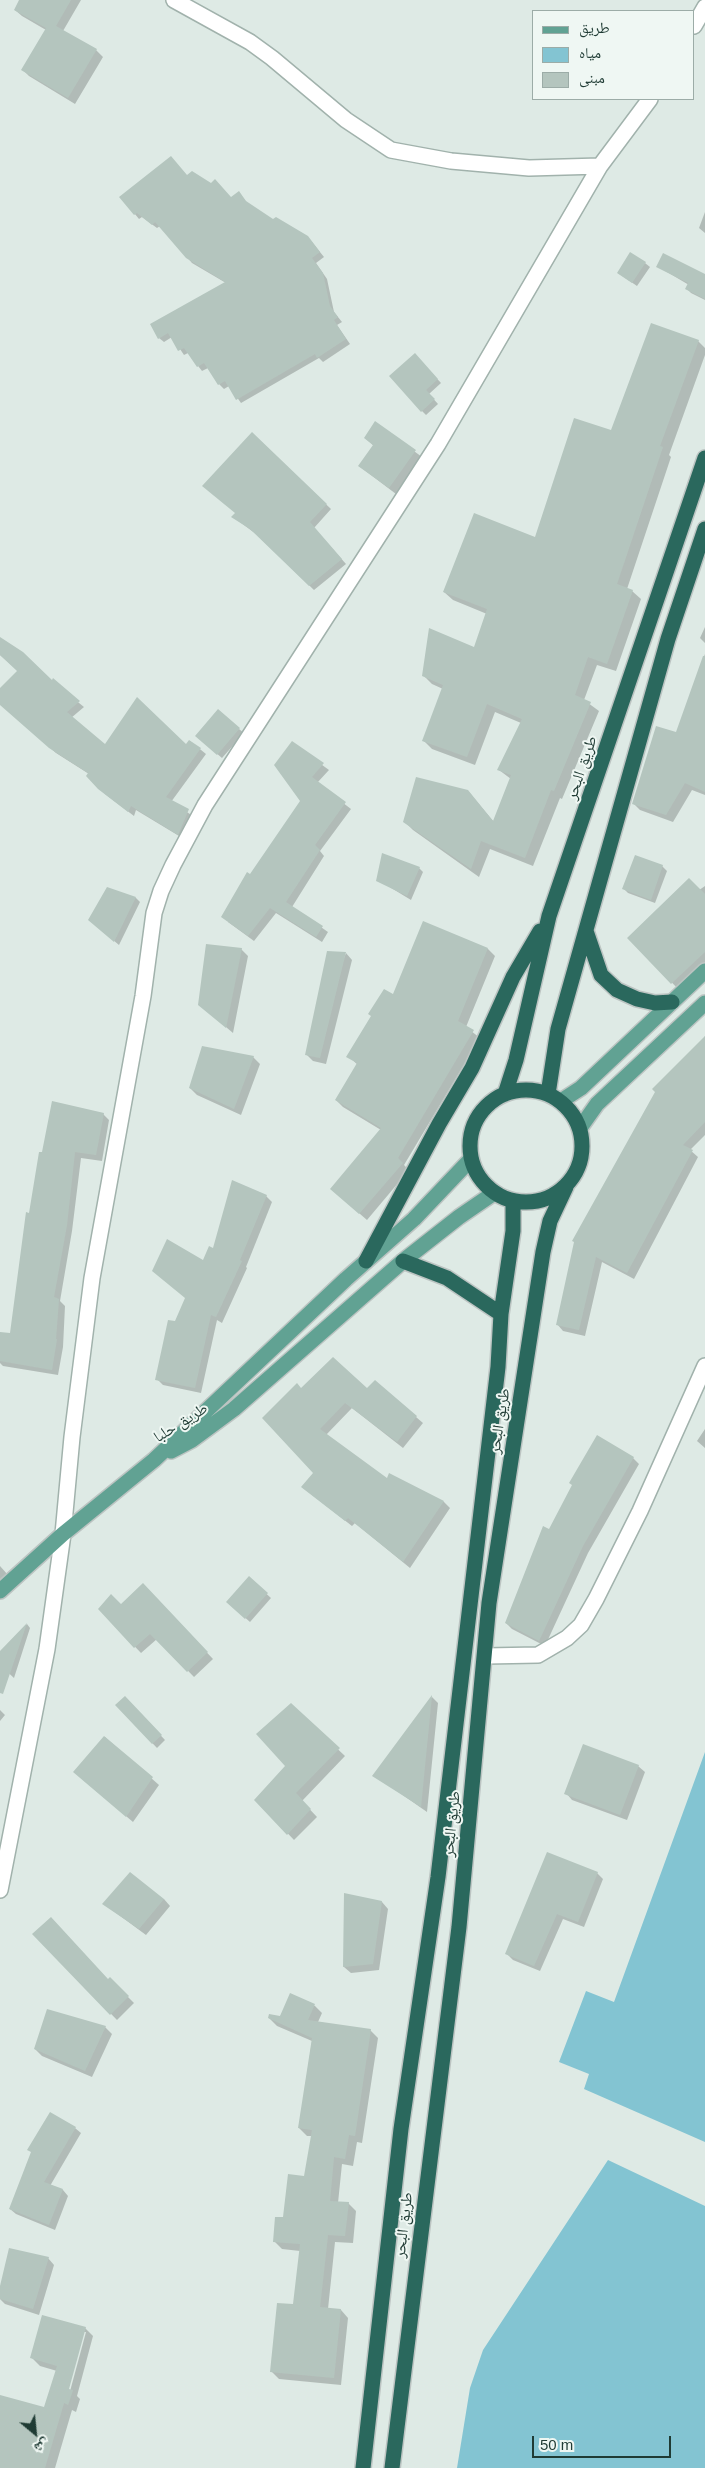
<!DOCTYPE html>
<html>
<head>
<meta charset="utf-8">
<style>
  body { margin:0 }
  #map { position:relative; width:705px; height:2468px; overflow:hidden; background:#deeae5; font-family:Arial,"Noto Naskh Arabic",sans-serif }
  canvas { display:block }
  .legend { position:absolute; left:532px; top:10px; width:162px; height:90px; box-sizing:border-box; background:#eff7f3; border:1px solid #9caca7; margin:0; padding:6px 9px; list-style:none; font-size:15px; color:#1f3b34 }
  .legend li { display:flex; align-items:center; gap:10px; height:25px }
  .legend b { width:25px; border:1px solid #9caca7 }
  .north { position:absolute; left:10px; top:2408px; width:50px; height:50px; -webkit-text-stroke:4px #eff7f3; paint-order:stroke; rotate:152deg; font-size:14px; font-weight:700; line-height:20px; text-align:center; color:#1f3b34 }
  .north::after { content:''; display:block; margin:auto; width:18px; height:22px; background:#1f3b34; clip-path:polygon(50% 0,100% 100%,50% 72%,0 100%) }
  .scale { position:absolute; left:532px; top:2436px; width:139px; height:22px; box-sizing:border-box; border:2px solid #1f3b34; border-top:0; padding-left:6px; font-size:15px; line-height:18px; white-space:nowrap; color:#1f3b34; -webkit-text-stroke:4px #eff7f3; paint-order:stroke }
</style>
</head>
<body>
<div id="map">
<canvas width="705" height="2468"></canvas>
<ul class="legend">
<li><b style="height:6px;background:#61a293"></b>طريق</li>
<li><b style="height:14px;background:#83c4d2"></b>مياه</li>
<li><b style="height:14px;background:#b4c5be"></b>مبنى</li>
</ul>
<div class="north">ش</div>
<div class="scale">50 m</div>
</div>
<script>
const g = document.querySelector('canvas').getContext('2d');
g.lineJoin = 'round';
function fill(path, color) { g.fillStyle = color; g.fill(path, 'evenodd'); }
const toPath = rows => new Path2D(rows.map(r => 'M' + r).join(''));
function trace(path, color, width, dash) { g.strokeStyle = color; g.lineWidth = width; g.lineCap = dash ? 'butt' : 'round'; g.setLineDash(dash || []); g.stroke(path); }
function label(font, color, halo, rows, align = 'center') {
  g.font = font + ' Arial,"Noto Naskh Arabic",sans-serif'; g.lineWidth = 4; g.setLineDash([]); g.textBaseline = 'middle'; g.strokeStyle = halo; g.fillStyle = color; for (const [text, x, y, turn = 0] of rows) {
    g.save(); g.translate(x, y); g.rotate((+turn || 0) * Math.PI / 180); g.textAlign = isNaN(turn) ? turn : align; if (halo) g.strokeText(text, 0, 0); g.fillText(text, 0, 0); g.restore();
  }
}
fill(toPath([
  [705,1752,705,2142,584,2089,589,2074,559,2062,586,1991,614,2002],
  [608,2160,705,2206,705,2468,457,2468,470,2388,483,2350]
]), '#83c4d2');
fill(toPath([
  [21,0,81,0,63,31,96,50,103,57,75,104,29,76,23,70,46,30,22,16,15,10],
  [187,176,231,199,239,193,248,204,273,221,312,242,324,257,316,263,327,279,334,312,342,322,337,325,350,344,323,362,319,358,241,403,229,386,224,389,219,384,208,368,202,371,188,353,184,355,172,337,164,342,159,338,226,283,192,263,160,226,157,228,142,217,139,219,121,197],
  [705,212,705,233,699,228],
  [645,263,650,267,637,286,618,273],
  [657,266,705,276,705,300,691,293,687,289,689,285],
  [698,341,705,348,705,355,669,455,671,457,627,589,632,591,641,599,616,671,597,665,584,700,599,711,562,799,560,798,533,866,490,849,479,877,413,830,404,821,468,791,494,822,511,779,499,770,521,723,495,712,475,765,432,749,424,741,443,689,432,684,423,675,475,649,487,614,453,600,444,592,536,539,612,432],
  [419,359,441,383,429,394,438,404,426,415,422,411],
  [376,423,422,457,396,494,359,466,374,446,365,438],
  [252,434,331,509,314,528,346,564,314,590,256,534,233,517,236,514],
  [705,627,705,643,700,638],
  [0,639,84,707,71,718,105,746,186,746,190,741,206,754,171,802,193,816,184,839,136,810,134,816,105,794,89,774,56,753,0,704,0,690,18,671,0,655],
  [705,654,705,795,692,790,673,822,640,810,633,803,676,734],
  [239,729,244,733,222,758,201,740],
  [292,743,329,770,317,783,351,809,320,851,324,856,292,907,328,932,322,942,276,913,254,941,228,922,250,876,301,801],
  [662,866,667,871,655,903,628,893,624,889],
  [419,868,423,872,411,900,378,880],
  [705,886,705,968,680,991,629,938],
  [107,889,136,898,140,902,119,945,94,924],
  [424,923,488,949,495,956,466,1027,480,1038,404,1165,409,1170,367,1220,338,1195,381,1130,343,1107,336,1100,358,1065,348,1056,394,996],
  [241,949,248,956,233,1033,207,1011],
  [346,953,352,960,326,1064,313,1061,306,1054],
  [705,1036,705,1135,690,1150,698,1157,634,1279,602,1262,585,1336,563,1331,557,1324],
  [253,1057,260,1064,241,1115,197,1095,190,1088],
  [103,1114,109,1120,102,1161,81,1158,72,1231,60,1301,65,1306,63,1347,58,1375,3,1366,0,1363,0,1333,11,1335,30,1214,43,1154],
  [266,1196,272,1202,246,1267,247,1268,222,1323,217,1320,201,1393,163,1385,157,1379,175,1322,214,1250],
  [301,1389,367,1390,416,1417,423,1423,403,1448,352,1408,326,1435,387,1479,390,1475,444,1502,450,1508,410,1568,355,1523,352,1526,302,1487,315,1473],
  [705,1429,705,1448,697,1441],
  [633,1458,639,1464,588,1553,545,1646,512,1629,506,1623,550,1531],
  [0,1566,8,1575,0,1581],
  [249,1578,271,1598,250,1622,232,1606],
  [143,1585,213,1659,194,1677,157,1639,141,1653,99,1609,121,1606],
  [27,1624,30,1628,14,1678,0,1665,0,1653],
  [432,1697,438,1703,427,1812,374,1775],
  [125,1698,165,1740,157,1748,116,1705],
  [291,1705,345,1756,302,1801,317,1817,294,1840,256,1800,287,1766],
  [0,1710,5,1715,0,1721],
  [105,1737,159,1785,133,1822,81,1778],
  [638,1766,645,1772,627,1820,572,1800,566,1793],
  [548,1854,597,1873,603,1879,584,1927,563,1919,540,1971,513,1960,507,1954],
  [345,1894,382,1902,388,1909,379,1970,351,1973,344,1967],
  [164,1899,170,1906,146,1935,104,1904],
  [33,1934,108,1980,110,1979,134,2003,117,2020],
  [291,1994,315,2006,322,2013,318,2022,370,2030,378,2038,362,2143,357,2142,353,2166,342,2164,338,2203,348,2203,356,2211,353,2243,335,2242,328,2309,341,2310,348,2318,341,2385,279,2379,271,2371,294,2306,300,2251,282,2249,274,2241,305,2177,312,2136,307,2136,299,2128,312,2041,277,2026,269,2018,280,2017],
  [105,2027,112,2034,92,2077,42,2056,35,2049],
  [75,2128,81,2133,50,2186,63,2190,68,2196,55,2230,16,2214,10,2209],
  [48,2258,54,2265,39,2315,5,2304,0,2299,0,2291],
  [85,2328,93,2336,77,2396,80,2399,76,2412,72,2410,55,2468,0,2468,0,2396,45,2409,57,2371,40,2366,32,2358],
  [83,2332,86,2332,69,2395,66,2395]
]), '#0003');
fill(toPath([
  [19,0,71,0,56,26,97,49,68,98,21,70,46,28,14,10],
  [171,156,187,175,192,171,211,183,215,179,231,197,239,191,246,201,273,219,276,217,308,236,320,252,312,258,323,273,330,306,338,317,334,320,346,339,317,358,315,354,236,400,225,381,218,385,204,363,197,367,184,348,178,351,168,333,158,339,150,324,225,282,186,258,155,222,152,225,137,213,134,215,119,197],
  [630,252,646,262,632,283,617,273],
  [663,253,705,274,705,299,685,289,688,283,656,267],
  [651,323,699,340,660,446,663,447,617,584,633,590,607,664,588,657,575,695,591,702,554,791,551,790,525,858,481,841,471,869,403,822,416,777,468,790,493,821,511,775,497,770,522,719,487,704,467,757,422,741,443,685,422,676,429,628,474,647,487,609,443,592,474,513,535,537,574,418,611,430],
  [415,353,438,379,426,390,435,399,421,412,389,376],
  [375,421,416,450,389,488,358,466,373,445,364,438],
  [252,432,327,504,310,522,342,559,309,586,250,529,231,517,235,513,202,486],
  [0,637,23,652,52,680,53,678,80,701,67,712,105,744,137,697,186,744,189,740,201,748,166,797,189,809,178,835,131,806,128,812,98,789,86,776,88,773,49,748,0,705,0,688,17,671,0,655],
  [703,656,705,656,705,792,685,783,666,815,632,804,656,726,676,732],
  [218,709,240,728,217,755,195,736],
  [292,741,324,763,312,777,346,802,315,845,320,850,286,902,323,926,316,937,270,908,248,936,221,917,247,872,250,874,300,801,274,765],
  [382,853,420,867,407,896,376,881],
  [635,855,663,865,651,900,622,889],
  [689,878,705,894,705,952,671,984,627,938],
  [107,887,136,897,114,942,88,920],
  [423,921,488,948,458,1021,474,1030,398,1158,403,1163,359,1214,330,1189,381,1128,335,1100,357,1063,346,1057,371,1016,368,1014,384,989,393,994],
  [206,944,242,948,226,1028,198,1005],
  [327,951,346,952,320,1058,305,1055],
  [705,1036,705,1122,683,1145,693,1150,627,1273,596,1257,579,1330,556,1325,574,1242,572,1241,655,1092,652,1089],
  [202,1046,254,1056,234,1109,189,1088],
  [52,1101,104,1113,96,1155,75,1152,67,1225,54,1297,59,1299,56,1339,57,1339,52,1370,0,1361,0,1332,10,1333,26,1212,29,1213,39,1152,42,1152],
  [232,1180,267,1195,240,1260,242,1261,216,1317,211,1315,195,1388,155,1380,168,1320,175,1321,185,1298,152,1271,167,1239,203,1260,209,1246,213,1248],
  [333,1357,367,1388,375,1380,417,1416,397,1442,345,1403,320,1429,387,1478,389,1473,444,1501,403,1562,348,1518,345,1521,301,1487,313,1473,262,1418,297,1383,301,1388],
  [597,1435,634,1457,583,1546,539,1641,505,1623,543,1526,549,1529,572,1485,569,1483],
  [249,1576,268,1593,245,1619,226,1602],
  [143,1583,208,1652,187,1672,150,1634,134,1648,98,1609,111,1594,121,1604],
  [27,1623,3,1694,0,1693,0,1651],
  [432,1695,421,1807,372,1776],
  [125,1696,162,1735,152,1744,115,1705],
  [291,1703,340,1748,296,1793,311,1809,287,1835,254,1800,285,1766,256,1734],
  [104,1736,153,1777,126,1817,73,1772],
  [583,1744,639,1765,620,1815,564,1794],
  [547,1852,598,1872,578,1922,557,1914,534,1966,505,1954],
  [130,1872,164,1899,139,1929,102,1904],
  [344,1893,382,1901,373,1964,343,1967],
  [51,1917,108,1979,110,1977,129,1996,110,2015,32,1934],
  [290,1993,315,2004,308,2020,371,2029,355,2136,349,2135,345,2159,334,2157,330,2201,349,2202,345,2236,328,2235,320,2307,341,2309,334,2378,270,2372,277,2303,293,2304,300,2244,273,2242,275,2217,283,2217,288,2174,304,2176,312,2130,298,2128,312,2038,268,2018,269,2014,280,2016],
  [47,2009,106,2026,85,2071,34,2049],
  [50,2112,76,2127,44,2182,63,2189,49,2225,9,2209,31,2152,27,2150],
  [9,2248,49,2257,33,2309,0,2299,0,2286],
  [42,2315,86,2327,69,2389,73,2390,68,2405,64,2403,45,2468,0,2468,0,2395,44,2407,57,2366,30,2358]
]), '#b4c5be');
const minor = toPath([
  [174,0,250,42,272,58,346,120,391,150,451,161,529,168,600,166,650,99],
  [694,26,705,7],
  [486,1656,538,1655,567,1638,581,1625,596,1599,640,1511,705,1366],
  [0,1890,47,1649,63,1534,72,1437,92,1278,143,996,154,913,161,891,173,865,205,805,438,444,600,166]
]);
const major = toPath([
  [561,1101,581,1088,705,971],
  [580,1128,597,1104,705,1003],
  [171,1451,192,1440,234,1409,403,1261,459,1217,494,1193],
  [0,1591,63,1534,154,1460,346,1279,414,1219,471,1159]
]);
const highway = toPath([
  [586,931,601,975,617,990,637,999,655,1003,672,1002],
  '470 1146a56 56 0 1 1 112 0a56 56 0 1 1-112 0Z',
  [505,1094,516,1060,549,916,705,458],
  [548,1094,558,1029,668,639,705,529],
  [366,1261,439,1124,472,1068,513,977,540,931],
  [403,1261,447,1278,501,1314],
  [363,2468,401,2129,438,1877,498,1367,501,1314,513,1231,513,1201],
  [392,2468,459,1927,489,1603,543,1252,550,1221,566,1187]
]);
trace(minor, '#a1b2ac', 18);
trace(major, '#bcc4c2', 18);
trace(highway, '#bcc4c2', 18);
trace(minor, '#fff', 15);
trace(major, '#61a293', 15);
trace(highway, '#2a685d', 15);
label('16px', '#1f3b34', '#eff7f3', [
  ["طريق البحر",582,768,-71],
  ["طريق البحر",500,1421,-81],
  ["طريق حلبا",181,1423,-32],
  ["طريق البحر",452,1824,-84],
  ["طريق البحر",404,2225,-83]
]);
</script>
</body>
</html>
